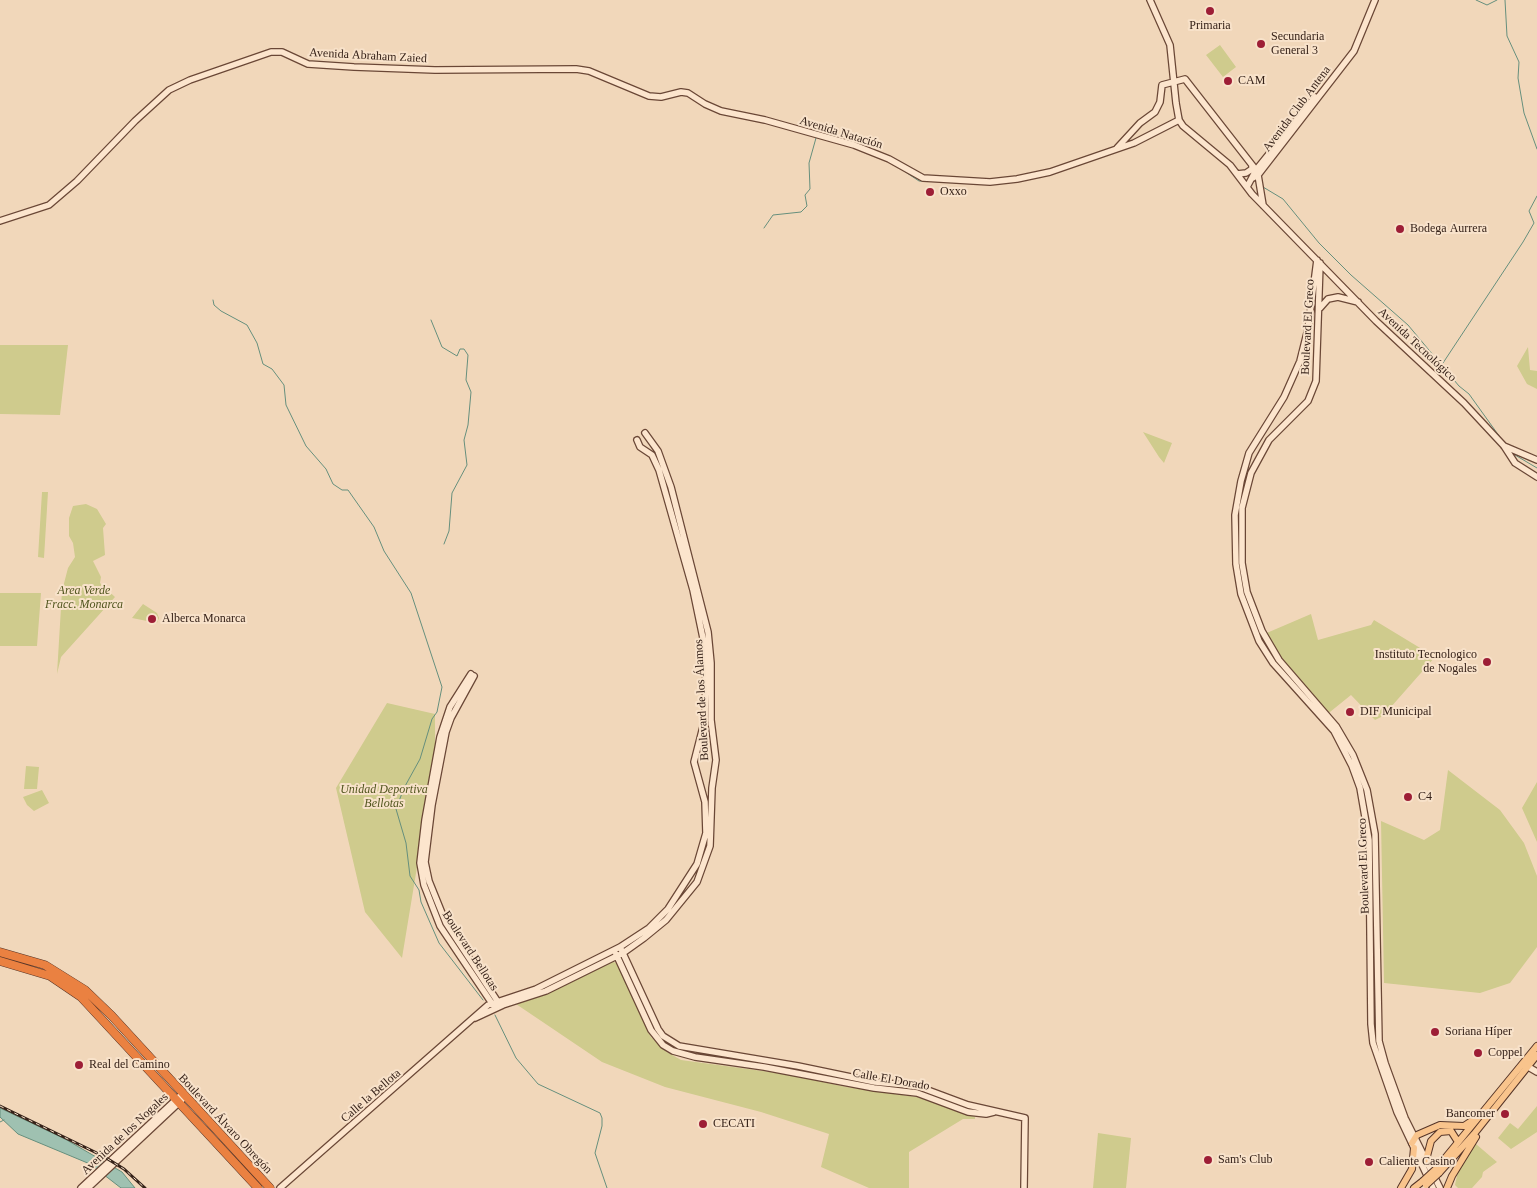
<!DOCTYPE html>
<html>
<head>
<meta charset="utf-8">
<style>
  body { margin:0 }
  canvas { display:block; background:#f1d7ba }
</style>
</head>
<body>
<canvas width="1537" height="1188"></canvas>
<script>
const g = document.querySelector('canvas').getContext('2d');
g.lineJoin = 'round';
function fill(path, color) { g.fillStyle = color; g.fill(path, 'evenodd'); }
const toPath = rows => new Path2D(rows.map(r => 'M' + r).join(''));
function trace(path, color, width, dash) { g.strokeStyle = color; g.lineWidth = width; g.lineCap = dash ? 'butt' : 'round'; g.setLineDash(dash || []); g.stroke(path); }
function label(font, color, halo, rows, align = 'center') {
  g.font = font + ' Georgia,serif'; g.lineWidth = 4; g.setLineDash([]); g.textBaseline = 'middle'; g.strokeStyle = halo; g.fillStyle = color; for (const [text, x, y, turn = 0] of rows) {
    g.save(); g.translate(x, y); g.rotate((+turn || 0) * Math.PI / 180); g.textAlign = isNaN(turn) ? turn : align; if (halo) g.strokeText(text, 0, 0); g.fillText(text, 0, 0); g.restore();
  }
}
fill(toPath([
  [1220,45,1236,67,1223,77,1206,55],
  [0,345,68,345,60,415,0,414],
  [1528,347,1530,370,1537,371,1537,389,1527,384,1517,366],
  [1143,432,1172,443,1164,463,1159,457],
  [42,492,48,492,44,558,38,557],
  [86,504,97,509,106,524,103,528,105,555,93,561,101,577,100,583,115,597,61,657,57,674,62,591,68,568,75,557,73,543,69,536,69,518,73,506],
  [0,593,41,593,37,646,0,646],
  [143,604,157,613,159,618,157,623,132,618],
  [1311,614,1318,640,1371,625,1374,620,1435,657,1383,716,1375,720,1351,695,1325,716,1262,635],
  [387,703,435,714,435,758,402,958,365,912,336,788],
  [26,766,39,767,37,789,24,789],
  [1448,770,1500,810,1524,843,1537,876,1537,947,1510,983,1480,993,1384,983,1381,821,1424,840,1440,830],
  [1537,782,1537,842,1522,808],
  [42,790,49,803,34,811,27,805,23,797],
  [613,962,617,963,651,1037,667,1052,681,1060,785,1074,846,1087,923,1098,975,1117,975,1119,963,1119,909,1152,909,1188,869,1188,821,1167,829,1134,761,1112,665,1087,602,1062,516,1004,545,995],
  [1537,1106,1537,1132,1511,1149,1498,1138,1510,1123,1518,1129],
  [1098,1133,1131,1138,1126,1188,1093,1188],
  [1476,1144,1497,1162,1483,1172,1482,1177,1472,1188,1458,1188,1455,1185,1458,1171]
]), '#cfcb8d');
const water = toPath([
  [0,1108,65,1139,122,1172,135,1188,121,1188,90,1164,18,1134,0,1117,0,1108]
]);
fill(water, '#9fc1b1');
trace(water, '#668f7d', 1);
trace(toPath([
  [1476,0,1487,5,1497,0],
  [1505,0,1507,36,1519,62,1518,78,1524,113,1537,149],
  [1169,35,1173,48],
  [1181,114,1183,122],
  [1205,141,1217,151],
  [895,165,919,181,924,181],
  [928,181,984,184],
  [1263,187,1283,199,1319,243,1351,275,1408,325,1459,386,1469,394,1502,440],
  [764,228,773,215,801,212,807,206,805,195,810,189,809,163,816,138],
  [213,300,214,305,221,311,247,325,257,343,263,364,272,369,284,385,286,405,306,446,326,469,333,484,342,490,348,490,355,500,374,527,384,551,411,593,442,687,437,712,432,719,420,759,404,788,396,809,406,843,410,876,419,890,421,902,439,943,483,1000],
  [431,320,442,347,457,356,460,349,464,349,468,355,466,380,471,392,468,425,464,440,467,465,452,493,449,531,444,544],
  [1443,363,1523,242,1534,223,1529,211,1537,196],
  [1510,452,1537,468],
  [495,1015,516,1058,538,1084,600,1113,602,1118,602,1126,595,1153,607,1188],
  [0,1122,4,1120]
]), '#668f7d', 1);
const secondary = toPath([
  [1150,0,1170,45,1176,103,1179,120,1183,126,1230,165,1252,194,1376,321,1464,403,1504,446,1515,463,1537,477],
  [1117,148,1140,123,1155,112,1160,102,1162,85,1185,79,1256,170,1258,175,1253,178],
  [1237,174,1246,173,1252,169,1252,165],
  [1247,187,1256,170,1315,97],
  [1263,205,1258,175,1354,51,1375,0],
  [0,221,49,205,77,181,135,121,169,90,190,80,271,52,282,52,308,64,354,67,435,70,576,69,589,71,649,96,661,97,681,92,688,93,705,104,721,111,765,120,854,145,889,159,923,178,990,182,1017,179,1050,172,1134,143,1179,120],
  [1317,260,1308,329,1300,361,1284,397,1249,453,1241,481,1235,515,1236,564,1241,594,1259,641,1273,663,1334,731,1352,766,1360,788,1369,840,1371,1024,1373,1043,1397,1112,1433,1188],
  [1320,263,1316,381,1308,401,1269,440,1251,473,1242,508,1242,563,1247,592,1262,631,1279,660,1336,726,1353,755,1367,790,1375,834,1379,1041,1385,1063,1405,1118,1440,1188],
  [1320,308,1328,299,1338,297,1358,302],
  [1504,446,1537,460],
  [471,674,450,707,440,737,425,820,420,863,424,885,440,926,493,1005],
  [474,676,451,718,446,732,432,805,425,862,429,881,446,923,498,1002],
  [621,949,658,1029,663,1036,679,1046,798,1066,875,1082,917,1086,968,1105,1025,1118,1024,1188],
  [616,954,651,1030,663,1045,673,1051,695,1057,764,1067,874,1088,917,1093,968,1112,986,1114,994,1112],
  [475,1018,503,1005,546,991,623,953,644,938,666,920,697,882,710,846,712,788,716,760,711,720,711,663,708,632,671,487,658,451,645,433],
  [1525,1065,1537,1072],
  [81,1188,182,1094],
  [88,1188,185,1097],
  [280,1188,488,1005,536,989,620,947,649,928,668,909,697,864,706,833,705,802,694,762,705,719,706,669,704,643,693,590,659,470,652,455,640,447,637,440]
]);
const primary = toPath([
  [1412,1143,1417,1135,1440,1125,1464,1126,1473,1120],
  [1426,1160,1431,1141,1440,1132,1451,1131,1458,1142],
  [1437,1168,1537,1046],
  [1439,1173,1474,1134,1537,1055],
  [1401,1188,1412,1169,1414,1148],
  [1414,1188,1423,1181],
  [1447,1188,1452,1176,1476,1137]
]);
const highway = toPath([
  [0,952,45,965,85,990,112,1016,270,1188],
  [0,961,50,976,81,997,258,1188]
]);
trace(secondary, '#6a4736', 8);
trace(primary, '#563528', 8);
trace(highway, '#563528', 9);
trace(secondary, '#fce5cd', 5.5);
trace(primary, '#f9c48c', 6);
trace(highway, '#ea8141', 8);
const rail = toPath([
  [0,1106,103,1156,124,1169,145,1188]
]);
trace(rail, '#362219', 3);
trace(rail, '#f8e2ca', 1, [4]);
const primaryBridge = toPath([
  [1423,1181,1437,1168],
  [1426,1185,1439,1173]
]);
trace(primaryBridge, '#563528', 8, []);
trace(primaryBridge, '#f9c48c', 6);
for (const [x, y, r, color] of [
  [1210,11,5,"#9d1e36"],
  [1261,44,5,"#9d1e36"],
  [1228,81,5,"#9d1e36"],
  [930,192,5,"#9d1e36"],
  [1400,229,5,"#9d1e36"],
  [152,619,5,"#9d1e36"],
  [1487,662,5,"#9d1e36"],
  [1350,712,5,"#9d1e36"],
  [1408,797,5,"#9d1e36"],
  [1435,1032,5,"#9d1e36"],
  [1478,1053,5,"#9d1e36"],
  [79,1065,5,"#9d1e36"],
  [1505,1114,5,"#9d1e36"],
  [703,1124,5,"#9d1e36"],
  [1208,1160,5,"#9d1e36"],
  [1369,1162,5,"#9d1e36"]
]) { const dot = new Path2D(); dot.arc(x, y, r, 0, 2 * Math.PI); g.fillStyle = color; g.fill(dot); trace(dot, '#f8e2ca', 2); }
label('12px', '#362219', '#f8e2ca', [
  ["Primaria",1210,26,"center"],
  ["Secundaria",1271,37],
  ["General 3",1271,51],
  ["CAM",1238,81],
  ["Oxxo",940,192],
  ["Bodega Aurrera",1410,229],
  ["Alberca Monarca",162,619],
  ["Instituto Tecnologico",1477,655,"right"],
  ["de Nogales",1477,669,"right"],
  ["DIF Municipal",1360,712],
  ["C4",1418,797],
  ["Soriana Híper",1445,1032],
  ["Coppel",1488,1053],
  ["Real del Camino",89,1065],
  ["Bancomer",1495,1114,"right"],
  ["CECATI",713,1124],
  ["Sam's Club",1218,1160],
  ["Caliente Casino",1379,1162]
], 'left');
label('12px', '#362219', '#f8e2ca', [
  ["Avenida Abraham Zaied",368,56,3],
  ["Avenida Club Antena",1297,109,-53],
  ["Avenida Natación",841,133,17],
  ["Boulevard El Greco",1308,327,-87],
  ["Avenida Tecnológico",1417,345,43],
  ["Boulevard de los Álamos",702,700,-93],
  ["Boulevard El Greco",1364,866,-92],
  ["Boulevard Bellotas",470,951,57],
  ["Calle El Dorado",891,1080,10],
  ["Calle la Bellota",371,1096,-41],
  ["Boulevard Álvaro Obregón",225,1124,47],
  ["Avenida de los Nogales",125,1134,-43]
]);
label('italic 12px', '#51551e', '#f8e2ca', [
  ["Area Verde",84,591],
  ["Fracc. Monarca",84,605],
  ["Unidad Deportiva",384,790],
  ["Bellotas",384,804]
]);
</script>
</body>
</html>
